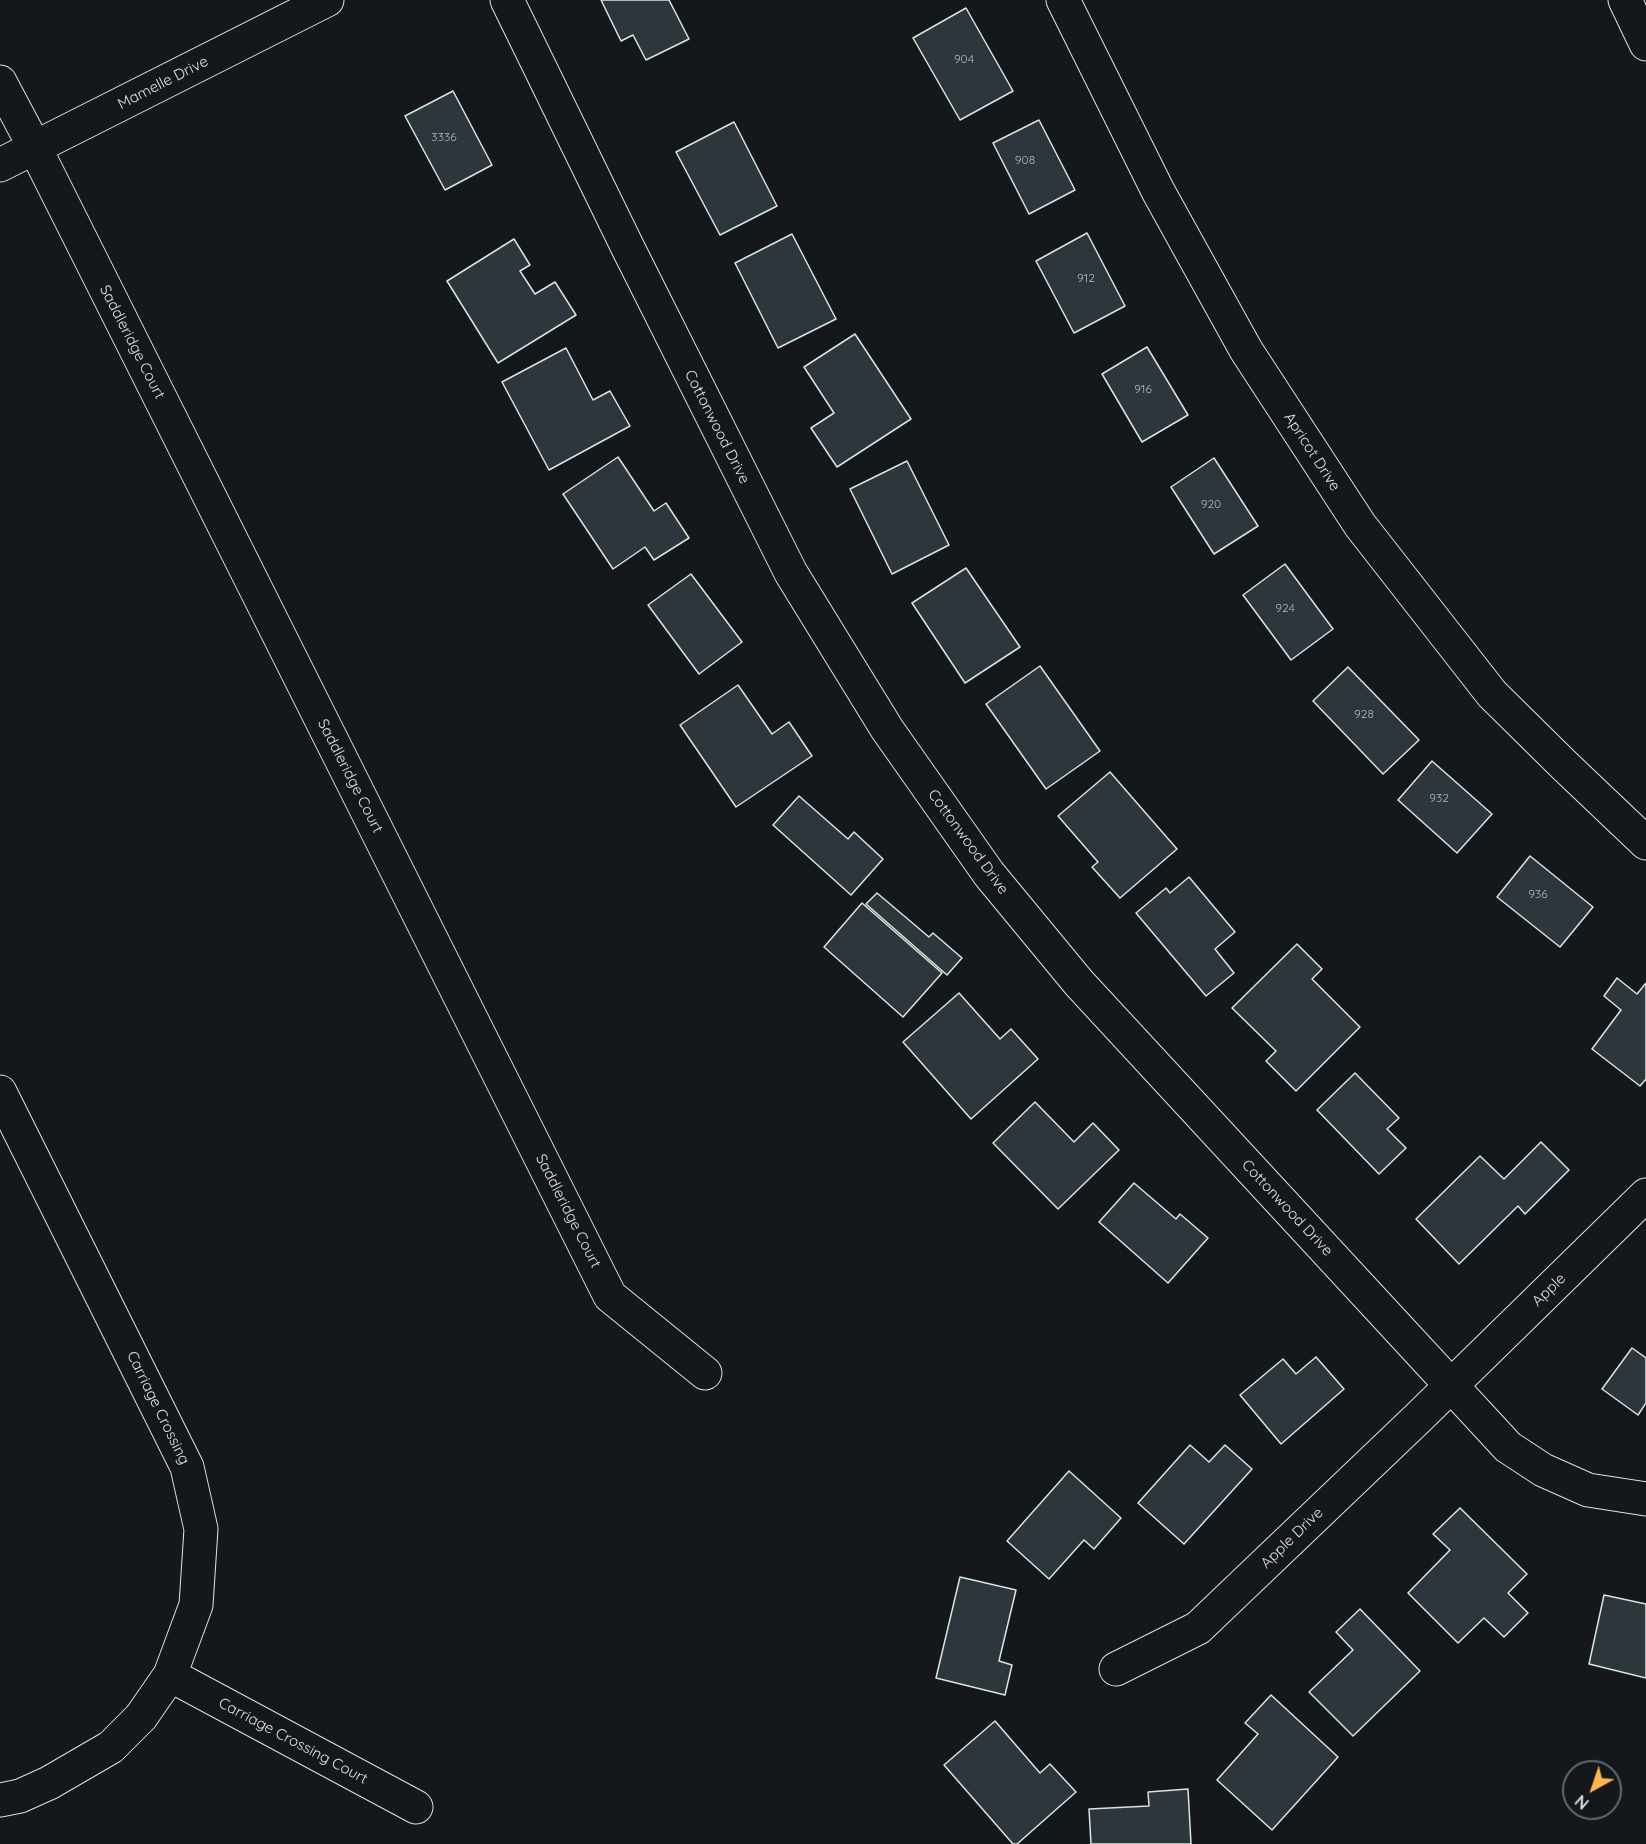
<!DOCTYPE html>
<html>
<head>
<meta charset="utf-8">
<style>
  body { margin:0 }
  #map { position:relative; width:1646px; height:1844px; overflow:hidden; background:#14181c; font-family:Quicksand,sans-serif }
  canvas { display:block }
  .north { position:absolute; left:1562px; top:1760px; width:60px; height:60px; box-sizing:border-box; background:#14181c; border:2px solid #626a69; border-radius:50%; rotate:220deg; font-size:16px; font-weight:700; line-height:24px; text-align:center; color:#d8e6dc }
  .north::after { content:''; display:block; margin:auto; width:21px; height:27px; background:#ffb74d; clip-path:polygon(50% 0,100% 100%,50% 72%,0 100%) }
</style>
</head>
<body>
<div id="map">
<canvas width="1646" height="1844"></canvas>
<div class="north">N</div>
</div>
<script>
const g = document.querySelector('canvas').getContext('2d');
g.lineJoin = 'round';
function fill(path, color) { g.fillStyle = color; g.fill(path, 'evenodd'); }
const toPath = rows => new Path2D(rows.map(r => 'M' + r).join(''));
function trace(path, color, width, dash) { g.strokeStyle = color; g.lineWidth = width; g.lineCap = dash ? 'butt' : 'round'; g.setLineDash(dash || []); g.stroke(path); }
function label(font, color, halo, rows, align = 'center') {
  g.font = font + ' Quicksand,sans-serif'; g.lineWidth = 4.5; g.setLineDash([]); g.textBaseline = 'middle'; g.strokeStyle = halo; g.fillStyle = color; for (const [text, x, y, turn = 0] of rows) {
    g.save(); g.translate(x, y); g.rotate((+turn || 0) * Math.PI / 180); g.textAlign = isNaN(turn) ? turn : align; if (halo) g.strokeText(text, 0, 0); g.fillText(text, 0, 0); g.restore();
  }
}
const building = toPath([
  [601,0,669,0,689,39,646,60,633,35,621,41,601,0],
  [966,8,1013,91,960,120,913,38,966,8],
  [453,91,492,165,445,190,405,116,453,91],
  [1039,120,1075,190,1029,214,993,143,1039,120],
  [734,122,777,206,720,235,676,152,734,122],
  [1087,233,1125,306,1074,333,1036,261,1087,233],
  [792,234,836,319,778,348,735,263,792,234],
  [514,239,530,265,520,271,535,294,555,282,576,315,498,363,447,281,514,239],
  [855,334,911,419,837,467,811,428,834,413,804,367,855,334],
  [1147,347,1188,415,1142,442,1102,374,1147,347],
  [566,348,593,400,610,391,630,426,549,470,502,382,566,348],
  [618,457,654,511,666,503,689,538,654,560,645,547,613,569,563,494,618,457],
  [1214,458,1258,526,1214,554,1171,487,1214,458],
  [907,461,949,545,892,574,850,489,907,461],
  [1285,564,1333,629,1291,660,1243,595,1285,564],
  [966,568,1020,647,965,683,912,603,966,568],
  [691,574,742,642,699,674,648,605,691,574],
  [1040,666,1100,751,1046,789,986,704,1040,666],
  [1348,667,1419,740,1383,774,1313,701,1348,667],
  [738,685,772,734,789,722,812,756,736,807,680,725,738,685],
  [1432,761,1492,814,1457,853,1398,800,1432,761],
  [1110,772,1177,849,1120,898,1092,867,1098,862,1058,816,1110,772],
  [799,796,848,839,854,832,883,859,851,895,773,825,799,796],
  [1530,856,1593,907,1560,947,1497,897,1530,856],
  [1189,877,1235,932,1215,949,1234,973,1206,996,1136,913,1166,888,1170,893,1189,877],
  [877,893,929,937,933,933,962,958,947,975,866,904,877,893],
  [862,903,942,973,903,1017,824,947,862,903],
  [1297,944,1322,969,1312,979,1360,1027,1296,1091,1266,1061,1276,1051,1232,1008,1297,944],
  [1617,978,1637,994,1646,983,1646,1079,1640,1086,1592,1049,1621,1010,1604,996,1617,978],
  [959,993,1000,1039,1011,1029,1038,1059,971,1119,903,1042,959,993],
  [1355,1073,1399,1118,1387,1129,1406,1148,1379,1174,1317,1110,1355,1073],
  [1035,1102,1074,1142,1093,1123,1119,1150,1058,1209,993,1143,1035,1102],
  [1541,1142,1569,1170,1525,1214,1518,1206,1459,1264,1416,1219,1480,1156,1504,1179,1541,1142],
  [1134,1183,1176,1219,1180,1214,1208,1238,1168,1283,1099,1222,1134,1183],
  [1632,1348,1646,1358,1646,1403,1638,1415,1602,1389,1632,1348],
  [1316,1357,1344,1389,1281,1444,1240,1395,1283,1359,1296,1374,1316,1357],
  [1190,1445,1209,1462,1225,1445,1252,1469,1184,1544,1138,1503,1190,1445],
  [1069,1471,1121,1518,1094,1549,1084,1540,1049,1579,1007,1541,1069,1471],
  [1460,1508,1527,1574,1508,1593,1528,1613,1504,1637,1484,1618,1458,1643,1408,1593,1450,1550,1433,1534,1460,1508],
  [960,1577,1016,1590,999,1661,1012,1665,1005,1695,936,1678,960,1577],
  [1604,1595,1646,1604,1646,1678,1589,1664,1604,1595],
  [1360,1609,1420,1671,1353,1736,1309,1692,1353,1650,1336,1632,1360,1609],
  [1271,1695,1338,1757,1272,1830,1217,1780,1258,1734,1245,1723,1271,1695],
  [995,1721,1040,1773,1050,1764,1076,1792,1017,1844,1013,1844,944,1765,995,1721],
  [1188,1789,1191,1844,1091,1844,1089,1809,1149,1806,1148,1792,1188,1789]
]);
fill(building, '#2c363c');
trace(building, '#d8e6dc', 1.5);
const minor = toPath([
  [507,0,627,246,791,573,887,729,989,874,1079,983,1508,1447,1543,1470,1588,1490,1646,1499],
  [1063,0,1158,191,1246,350,1360,525,1492,694,1565,766,1646,843],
  [1625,0,1646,44],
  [0,82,35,148,610,1296,705,1373],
  [0,165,327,0],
  [0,1092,187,1467,201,1529,196,1605,170,1675,141,1717,111,1747,49,1783,20,1796,0,1800],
  [1116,1669,1198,1628,1418,1418,1646,1195],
  [170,1675,416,1807]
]);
trace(minor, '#d8e6dc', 35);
trace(minor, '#14181c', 33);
label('12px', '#adbab4', null, [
  ["904",964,59],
  ["3336",444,137],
  ["908",1025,160],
  ["912",1086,278],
  ["916",1143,389],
  ["920",1211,504],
  ["924",1285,608],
  ["928",1364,714],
  ["932",1439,798],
  ["936",1538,894]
]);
label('15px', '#d8e6dc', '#14181c', [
  ["Mamelle Drive",163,83,-27],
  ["Saddleridge Court",132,342,63],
  ["Cottonwood Drive",717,427,63],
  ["Apricot Drive",1312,452,57],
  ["Saddleridge Court",350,776,63],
  ["Cottonwood Drive",968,842,54],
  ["Cottonwood Drive",1287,1208,47],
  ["Saddleridge Court",568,1211,63],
  ["Apple",1549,1290,-44],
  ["Carriage Crossing",158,1408,64],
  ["Apple Drive",1292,1538,-44],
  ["Carriage Crossing Court",293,1741,28]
]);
</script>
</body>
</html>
